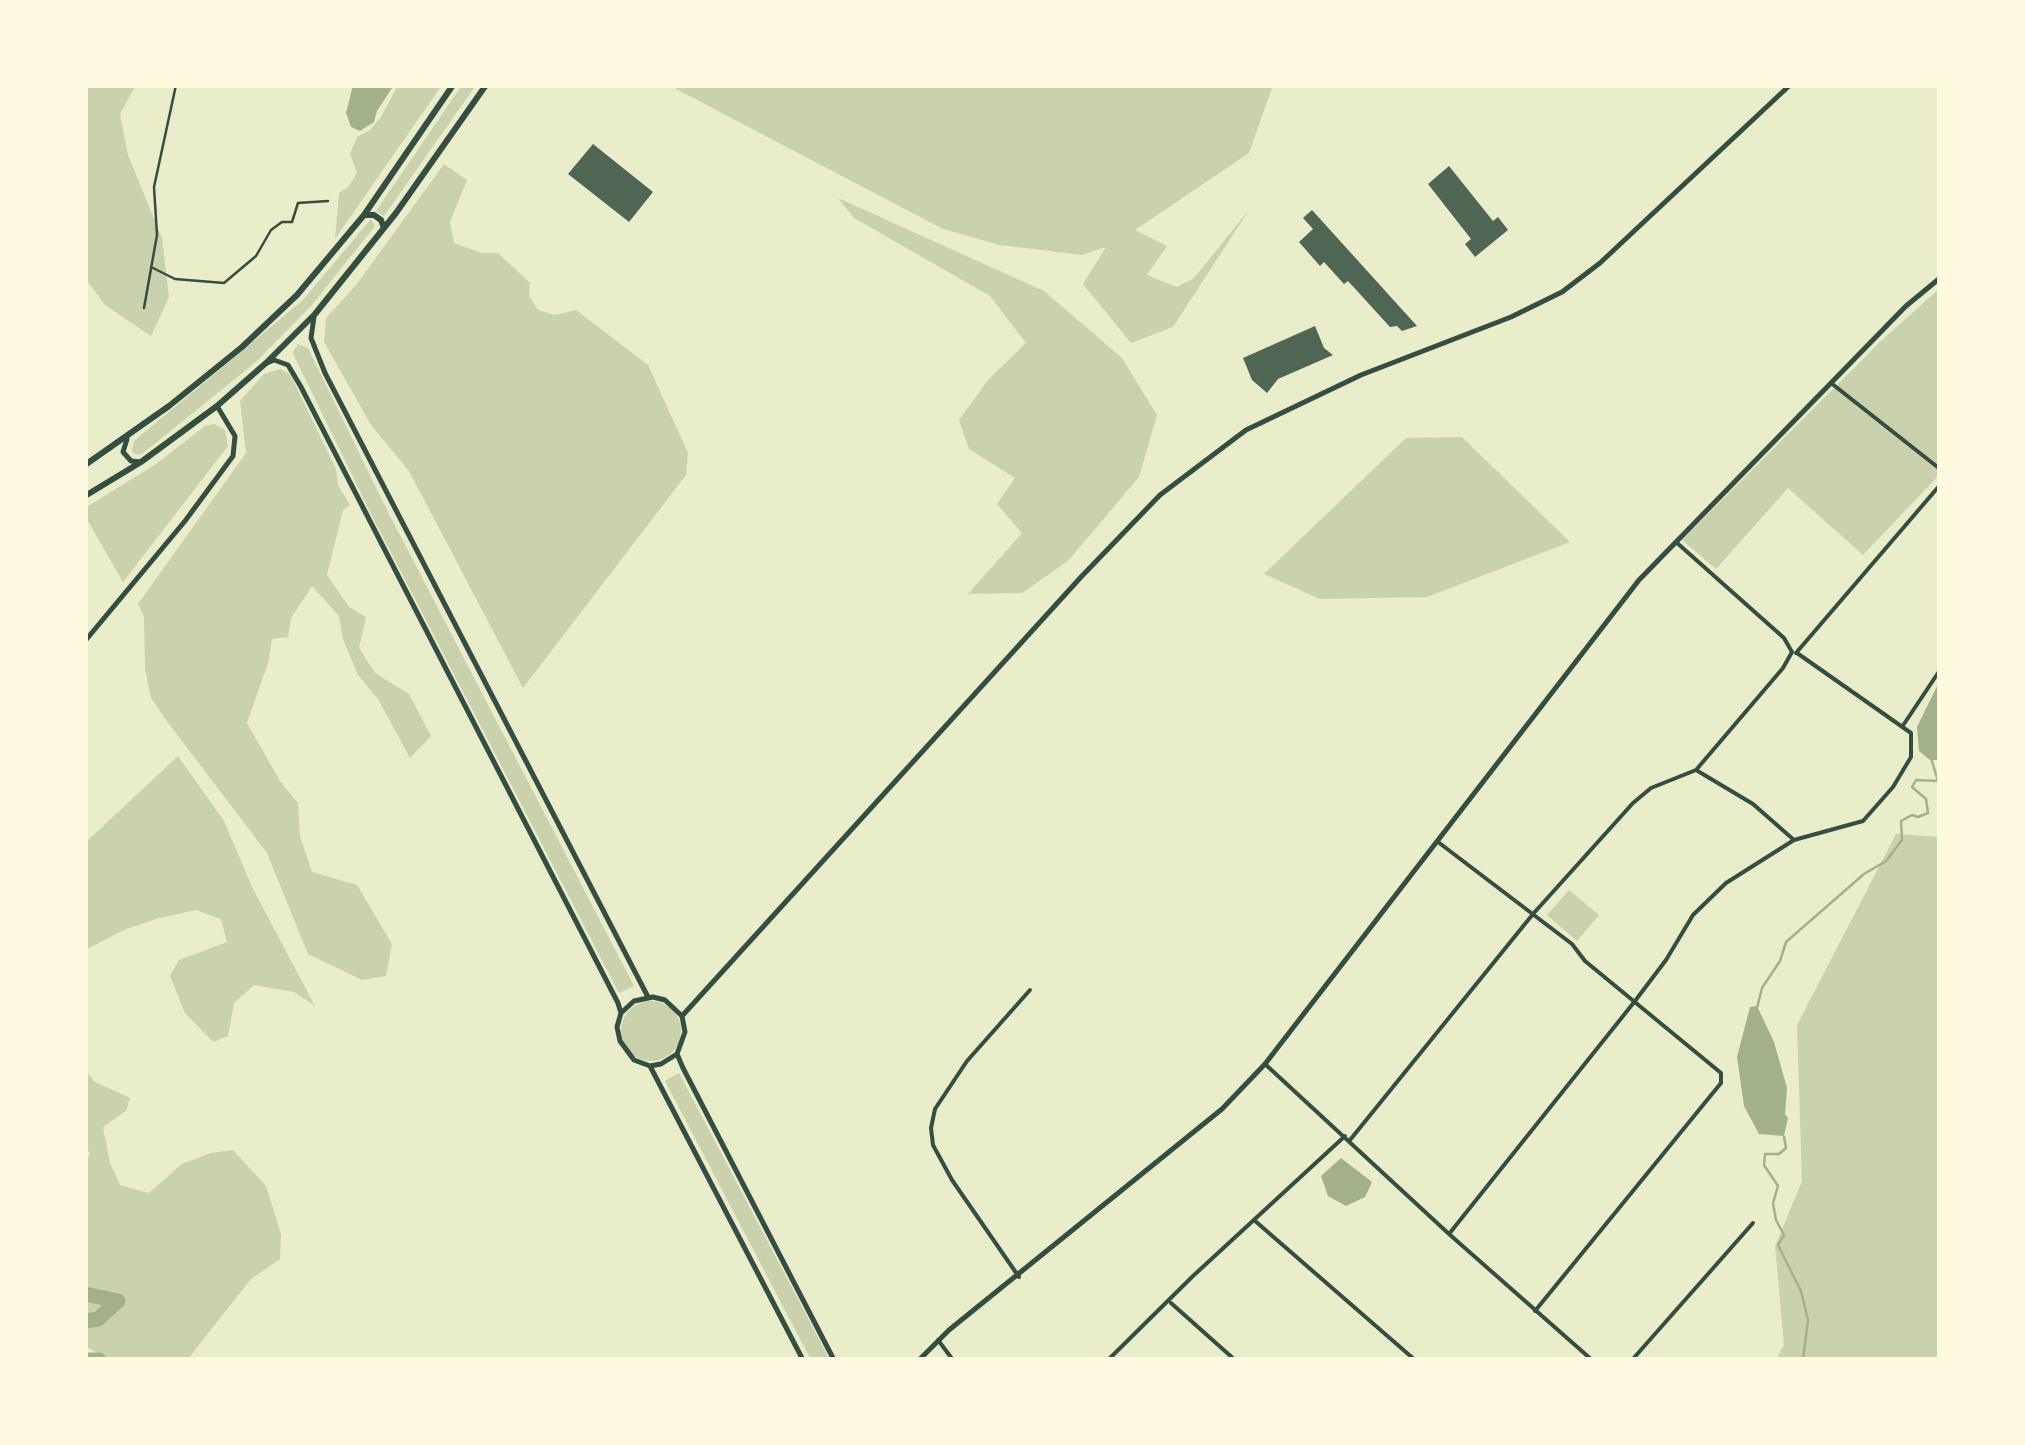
<!DOCTYPE html>
<html>
<head>
<meta charset="utf-8">
<style>
  body { margin:0 }
  #map { position:relative; width:2025px; height:1445px; overflow:hidden; background:#e9edc9; font-family:Ubuntu,sans-serif }
  canvas { display:block }
  .frame { position:absolute; inset:0; border:88px solid #fefae0; pointer-events:none }
</style>
</head>
<body>
<div id="map">
<canvas width="2025" height="1445"></canvas>
<div class="frame"></div>
</div>
<script>
const g = document.querySelector('canvas').getContext('2d');
g.lineJoin = 'round';
function fill(path, color) { g.fillStyle = color; g.fill(path, 'evenodd'); }
const toPath = rows => new Path2D(rows.map(r => 'M' + r).join(''));
function trace(path, color, width, dash) { g.strokeStyle = color; g.lineWidth = width; g.lineCap = dash ? 'butt' : 'round'; g.setLineDash(dash || []); g.stroke(path); }
fill(toPath([
  [85,85,136,85,120,114,128,155,162,238,169,297,151,336,105,305,85,278],
  [398,85,442,85,335,239,339,193,349,186,357,173,350,154,357,137,370,130,381,117],
  [462,85,476,85,384,216,376,211],
  [675,85,1273,85,1249,153,1135,230,1167,246,1147,275,1177,287,1194,278,1249,210,1173,327,1131,343,1083,284,1106,247,1082,255,1000,245,943,229,676,89],
  [444,164,467,180,450,222,454,243,481,253,498,253,530,283,529,296,538,310,555,315,576,310,648,365,688,453,686,475,523,688,409,471,371,425,324,342,326,318,357,284],
  [838,198,1044,291,1122,358,1157,415,1139,477,1068,561,1022,593,968,594,1022,533,997,504,1015,478,969,449,959,420,988,380,1026,343,990,296,854,218],
  [371,219,375,226,311,306,256,362,142,454,136,455,132,451,134,441,303,300],
  [1940,288,1940,474,1863,555,1788,488,1716,569,1682,540,1881,341],
  [298,344,308,348,388,512,634,986,619,993,373,518,295,358,293,352],
  [280,369,290,374,336,469,338,485,350,505,343,510,327,575,349,607,366,617,359,648,375,673,409,694,431,736,410,758,378,699,358,675,343,639,339,616,312,586,291,618,288,637,272,639,269,660,247,723,280,781,298,803,300,836,312,872,357,885,392,944,386,976,362,980,308,954,267,853,166,720,151,698,145,668,144,617,138,604,246,453,240,401,264,374],
  [214,424,225,430,228,446,123,582,85,516,85,508,156,464,205,426],
  [1462,437,1570,542,1427,597,1320,599,1264,574,1406,438],
  [178,756,224,821,252,887,315,1006,294,992,254,985,234,1003,228,1036,213,1042,185,1013,170,976,179,960,227,942,221,919,196,910,156,919,126,929,85,950,85,843],
  [1896,834,1940,837,1940,1360,1776,1360,1784,1345,1775,1246,1802,1181,1797,1025],
  [1569,890,1599,915,1577,941,1547,915],
  '621 1031a30 30 0 1 1 60 0a30 30 0 1 1-60 0Z',
  [85,1070,95,1082,130,1098,126,1111,103,1127,110,1163,120,1185,149,1193,182,1164,211,1153,233,1150,266,1186,281,1234,280,1259,251,1279,187,1360,110,1360,85,1346,85,1169,90,1152,85,1149],
  [679,1073,830,1360,811,1360,665,1081]
]), '#cad2ad');
fill(toPath([
  [353,85,394,85,377,111,374,122,360,131,351,127,346,113],
  [1940,680,1940,760,1930,760,1919,751,1917,727],
  [1757,1006,1774,1042,1787,1088,1785,1114,1788,1118,1784,1136,1759,1134,1744,1106,1737,1057,1750,1007],
  [1341,1158,1372,1182,1365,1197,1346,1206,1328,1196,1321,1176]
]), '#a3b18a');
trace(toPath([
  [1757,1008,1762,988,1780,961,1786,942,1864,874,1886,861,1902,840,1901,821,1912,815,1918,817,1928,813,1926,799,1912,787,1916,780,1938,781,1931,758],
  [1784,1137,1786,1148,1779,1154,1765,1154,1764,1165,1778,1186,1773,1203,1776,1220,1784,1235,1778,1245,1801,1291,1808,1320,1803,1360]
]), '#a3b18a', 2.5);
trace(toPath([
  [85,1294,118,1301,98,1319,85,1321],
  [85,1360,99,1360]
]), '#a3b18a', 15);
fill(toPath([
  [593,144,653,192,629,222,568,174],
  [1449,166,1493,221,1498,217,1508,230,1475,257,1465,244,1471,239,1428,184],
  [1312,210,1417,326,1402,331,1397,326,1390,327,1348,281,1344,284,1324,262,1320,266,1299,242,1313,229,1303,218],
  [1315,326,1324,348,1333,355,1278,379,1267,393,1252,380,1243,358]
]), '#4f6655');
trace(toPath([
  [151,267,175,279,224,283,256,256,271,230,282,222,292,222,298,203,328,201],
  [144,308,157,235,154,187,176,85]
]), '#344e41', 2.5);
trace(toPath([
  [1831,383,1940,469],
  [1676,542,1784,638,1792,652,1783,668,1696,770],
  [1796,653,1940,485],
  [1902,727,1940,670],
  [1696,770,1753,804,1794,840],
  [1438,842,1572,944,1585,961,1721,1073,1721,1083,1535,1311],
  [1265,1064,1449,1234,1592,1360],
  [1350,1140,1533,914,1633,803,1651,788,1696,770],
  [1254,1220,1415,1360],
  [1449,1234,1635,1001,1666,960,1693,915,1726,883,1794,840,1863,821,1893,787,1911,757,1911,733,1797,653],
  [1019,1277,952,1180,933,1145,931,1128,935,1109,967,1061,1030,990],
  [1171,1303,1235,1360],
  [938,1340,953,1360],
  [1108,1360,1193,1276,1345,1136],
  [1632,1360,1753,1223]
]), '#344e41', 4);
trace(toPath([
  [314,317,311,338,325,373,648,997],
  [267,363,274,360,288,365,301,387,618,1003,621,1013,617,1027,620,1041,634,1060,650,1066,803,1360],
  [127,439,123,452,131,461,141,462],
  [621,1013,634,1001,653,997,665,1000,682,1016,685,1032,677,1054,683,1068,834,1360],
  [682,1016,1081,577,1160,495,1246,430,1361,375,1511,317,1562,292,1600,263,1790,85],
  [650,1066,661,1064,677,1054],
  [919,1360,949,1330,1222,1109,1265,1064,1639,580,1906,306,1940,278]
]), '#344e41', 5);
trace(toPath([
  [85,641,185,521,233,456,235,436,217,406]
]), '#344e41', 5);
trace(toPath([
  [364,215,374,215,381,220,384,228],
  [85,465,169,406,242,347,297,295,364,215,453,85],
  [85,496,141,462,217,406,266,363,315,314,396,213,486,85]
]), '#344e41', 6);
</script>
</body>
</html>
